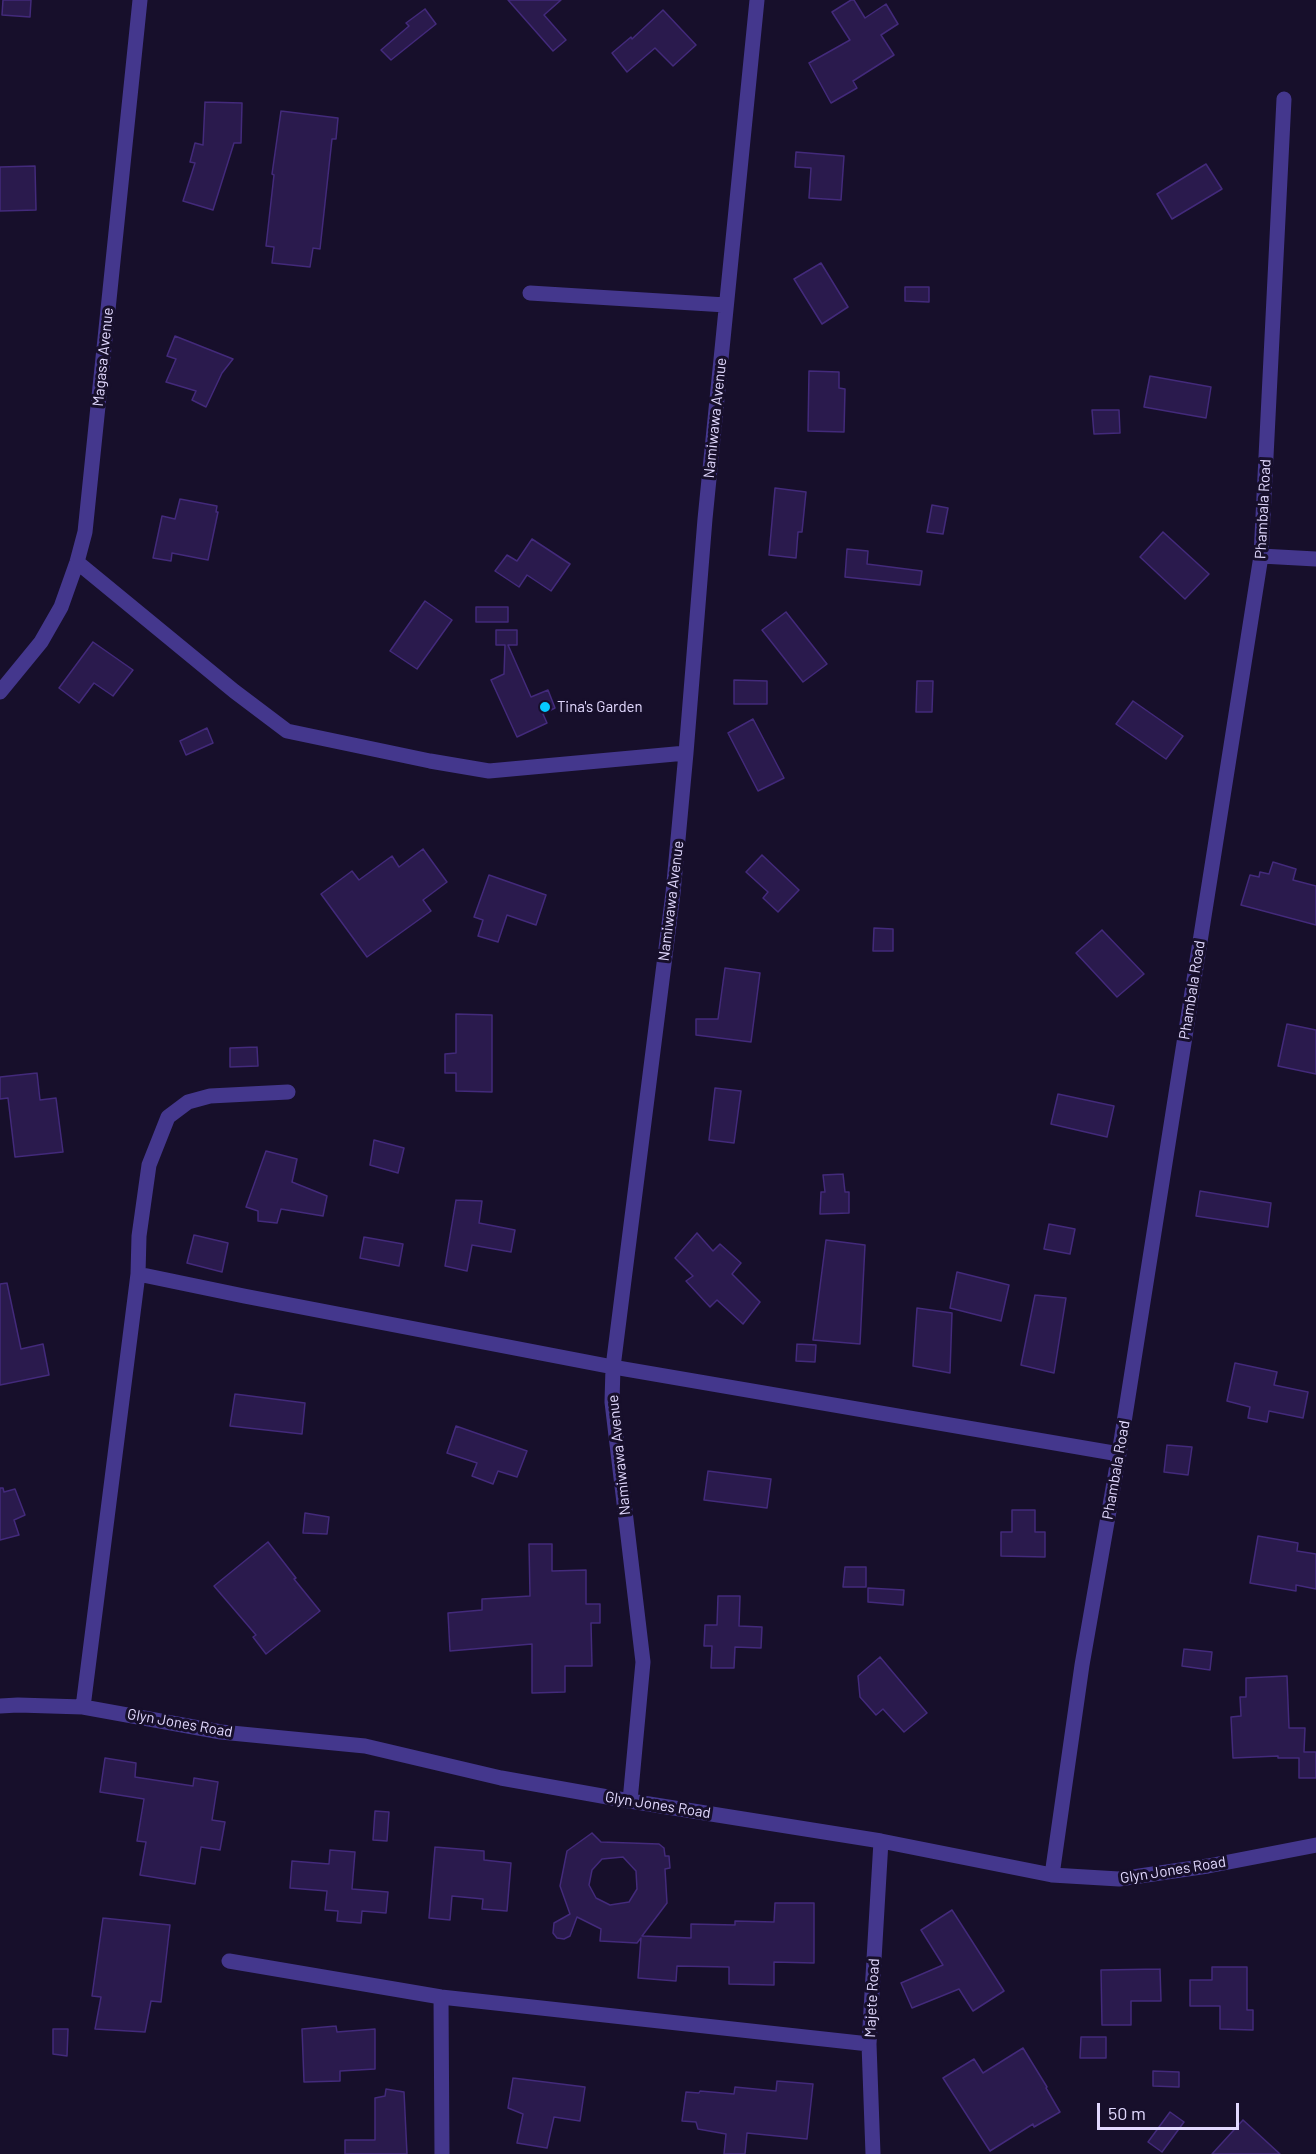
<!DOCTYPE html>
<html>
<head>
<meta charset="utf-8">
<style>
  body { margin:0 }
  #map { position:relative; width:1316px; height:2154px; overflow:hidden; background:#170f2b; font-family:Barlow,sans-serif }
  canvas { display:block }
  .scale { position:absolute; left:1097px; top:2103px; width:142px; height:27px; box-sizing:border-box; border:3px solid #e2d9ff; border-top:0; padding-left:8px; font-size:18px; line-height:21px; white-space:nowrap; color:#e2d9ff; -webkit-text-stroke:4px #170f2b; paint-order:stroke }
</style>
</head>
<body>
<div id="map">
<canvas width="1316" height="2154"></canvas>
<div class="scale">50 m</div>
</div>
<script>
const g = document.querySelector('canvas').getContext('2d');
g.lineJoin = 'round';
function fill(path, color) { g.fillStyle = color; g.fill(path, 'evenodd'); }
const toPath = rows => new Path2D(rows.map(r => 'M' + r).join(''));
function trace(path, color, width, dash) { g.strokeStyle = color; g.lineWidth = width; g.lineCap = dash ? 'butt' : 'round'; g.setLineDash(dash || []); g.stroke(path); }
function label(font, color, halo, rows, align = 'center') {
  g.font = font + ' Barlow,sans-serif'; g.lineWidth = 6; g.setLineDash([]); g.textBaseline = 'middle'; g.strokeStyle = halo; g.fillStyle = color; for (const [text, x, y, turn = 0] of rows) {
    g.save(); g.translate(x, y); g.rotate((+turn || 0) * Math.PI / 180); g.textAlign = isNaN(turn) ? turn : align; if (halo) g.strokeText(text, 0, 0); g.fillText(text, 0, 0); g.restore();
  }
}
const building = toPath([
  [3,0,31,0,30,17,2,15,3,0],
  [508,0,561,0,544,15,566,40,553,51,508,0],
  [851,0,854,0,865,18,886,4,898,24,881,35,894,55,853,81,857,88,831,103,809,63,850,40,832,12,851,0],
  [425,9,436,24,391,60,381,50,409,26,406,23,425,9],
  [663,10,696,45,673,66,655,48,627,72,612,53,631,37,632,39,663,10],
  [205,102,242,103,241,143,234,143,213,210,183,201,195,163,190,162,195,143,203,145,205,102],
  [281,111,338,118,336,139,332,139,320,249,313,248,310,267,272,263,274,247,266,246,274,175,272,174,281,111],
  [796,152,844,156,841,200,809,198,811,168,795,167,796,152],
  [1206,164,1222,189,1172,219,1157,194,1206,164],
  [35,166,36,210,0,211,0,167,35,166],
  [821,263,848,307,822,324,794,279,821,263],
  [905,287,929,287,929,302,905,301,905,287],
  [175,336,233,359,222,373,206,407,192,400,196,391,166,382,176,359,167,356,175,336],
  [809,371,839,372,839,388,845,389,844,432,808,431,809,371],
  [1150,376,1211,387,1206,418,1144,407,1150,376],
  [1092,410,1119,410,1120,433,1094,434,1092,410],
  [775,488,806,492,802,532,798,532,796,558,769,555,775,488],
  [180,499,217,506,216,512,218,512,208,560,172,553,171,561,153,558,162,516,175,519,180,499],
  [932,505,948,508,943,534,927,532,932,505],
  [1163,532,1209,574,1185,599,1140,557,1163,532],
  [532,539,570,564,551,591,527,575,519,587,495,571,507,555,517,561,532,539],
  [847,549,868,551,867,564,922,571,920,585,845,577,847,549],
  [425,601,452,620,417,669,390,651,425,601],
  [476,607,508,607,508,622,476,622,476,607],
  [786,612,827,664,803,682,762,630,786,612],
  [496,630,517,630,517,645,508,645,531,697,548,690,555,708,543,714,547,723,517,737,491,680,504,674,505,645,496,645,496,630],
  [93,642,133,670,113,696,94,683,79,703,59,688,93,642],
  [734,680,767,681,767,704,734,704,734,680],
  [917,681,933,681,932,712,916,712,917,681],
  [1133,701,1183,736,1166,759,1116,724,1133,701],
  [753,719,784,778,758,791,728,733,753,719],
  [207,728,213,743,186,755,180,741,207,728],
  [423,849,447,882,423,900,431,911,367,957,321,894,352,871,359,880,392,856,399,867,423,849],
  [762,855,799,890,778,912,763,898,768,892,746,872,762,855],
  [1273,862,1296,869,1293,880,1316,886,1316,925,1241,905,1250,875,1259,877,1260,872,1269,874,1273,862],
  [489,875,546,895,536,925,507,915,498,942,478,936,483,920,474,917,489,875],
  [874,928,893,929,893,951,873,951,874,928],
  [1102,930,1144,974,1117,997,1076,953,1102,930],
  [725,968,760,973,751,1042,696,1035,696,1019,718,1019,725,968],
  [456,1014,492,1015,492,1092,456,1091,456,1073,445,1073,445,1054,456,1053,456,1014],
  [1287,1024,1316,1030,1316,1074,1278,1066,1287,1024],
  [257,1047,258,1066,230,1067,230,1048,257,1047],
  [37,1073,40,1100,56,1098,63,1152,15,1157,8,1098,0,1099,0,1077,37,1073],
  [715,1088,741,1091,734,1143,709,1140,715,1088],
  [1058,1094,1114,1106,1107,1137,1051,1124,1058,1094],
  [374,1140,404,1148,398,1173,370,1165,374,1140],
  [266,1151,297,1159,292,1182,327,1196,323,1216,281,1209,277,1223,258,1221,258,1211,246,1207,266,1151],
  [843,1174,845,1192,849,1192,849,1213,820,1214,821,1192,825,1192,823,1175,843,1174],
  [1200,1191,1271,1203,1268,1227,1196,1216,1200,1191],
  [456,1200,482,1201,479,1223,515,1230,511,1252,472,1245,467,1271,445,1266,456,1200],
  [1049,1224,1075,1229,1070,1254,1044,1249,1049,1224],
  [697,1233,713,1251,720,1244,741,1263,732,1274,760,1302,743,1324,717,1300,710,1307,686,1281,693,1276,675,1258,697,1233],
  [194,1235,228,1243,222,1272,187,1263,194,1235],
  [364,1237,403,1244,399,1266,360,1258,364,1237],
  [826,1240,865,1245,860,1344,813,1340,826,1240],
  [957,1272,1009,1285,1001,1321,950,1308,957,1272],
  [7,1283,21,1349,43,1344,49,1375,0,1385,0,1284,7,1283],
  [1035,1295,1066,1298,1054,1373,1021,1365,1035,1295],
  [917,1308,952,1313,950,1373,913,1366,917,1308],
  [797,1344,816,1345,815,1362,796,1361,797,1344],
  [1235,1363,1277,1372,1274,1385,1308,1392,1303,1418,1269,1411,1267,1422,1248,1418,1250,1407,1227,1401,1235,1363],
  [235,1394,305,1403,302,1434,230,1426,235,1394],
  [456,1426,527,1451,517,1477,498,1471,493,1484,472,1476,477,1463,447,1453,456,1426],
  [1167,1445,1192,1447,1188,1475,1164,1472,1167,1445],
  [708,1471,771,1479,767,1508,704,1500,708,1471],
  [0,1488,3,1488,4,1492,15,1489,25,1515,14,1520,19,1535,0,1540,0,1488],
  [1012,1510,1035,1510,1035,1532,1045,1532,1045,1557,1001,1556,1001,1532,1012,1532,1012,1510],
  [305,1513,329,1517,327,1534,303,1533,305,1513],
  [1258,1536,1298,1543,1297,1551,1316,1554,1316,1589,1296,1585,1296,1591,1250,1583,1258,1536],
  [268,1542,296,1578,294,1579,320,1611,266,1654,253,1637,256,1635,214,1586,268,1542],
  [529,1544,552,1544,552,1571,586,1570,586,1604,600,1604,600,1623,591,1623,592,1666,565,1666,565,1692,532,1693,532,1644,450,1651,448,1613,482,1610,482,1599,530,1596,529,1544],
  [845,1567,866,1567,866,1587,843,1587,845,1567],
  [868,1588,904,1590,903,1605,868,1602,868,1588],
  [718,1596,740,1596,739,1626,762,1627,761,1648,735,1647,734,1668,711,1668,712,1646,704,1646,705,1625,717,1625,718,1596],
  [1184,1649,1212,1652,1210,1670,1182,1666,1184,1649],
  [880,1657,927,1713,904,1732,883,1709,876,1715,860,1697,858,1676,880,1657],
  [1287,1676,1289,1728,1305,1728,1304,1752,1316,1752,1316,1778,1299,1778,1299,1758,1278,1758,1278,1756,1233,1758,1231,1717,1241,1716,1240,1697,1246,1697,1246,1678,1287,1676],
  [105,1758,136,1763,135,1777,193,1786,194,1778,218,1782,212,1820,225,1822,220,1850,201,1847,195,1884,140,1875,146,1842,137,1841,144,1799,100,1792,105,1758],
  [375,1811,389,1812,387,1841,373,1840,375,1811],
  [592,1833,601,1842,659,1844,664,1848,665,1856,669,1856,670,1868,665,1869,667,1903,642,1936,691,1938,691,1924,735,1925,735,1921,774,1922,775,1903,814,1903,814,1963,774,1962,774,1985,729,1984,729,1967,677,1966,676,1981,638,1978,641,1938,637,1943,600,1941,601,1929,577,1917,570,1936,564,1939,557,1938,553,1933,554,1923,570,1914,560,1886,567,1851,592,1833],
  [623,1857,636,1871,637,1889,629,1902,610,1905,596,1898,589,1885,592,1870,602,1859,623,1857],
  [435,1847,484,1851,484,1860,511,1863,507,1911,482,1909,483,1899,452,1896,450,1920,429,1918,435,1847],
  [330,1850,355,1852,352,1889,388,1892,386,1913,362,1911,361,1923,337,1921,338,1911,325,1910,327,1891,290,1888,292,1861,329,1864,330,1850],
  [952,1910,1004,1991,973,2011,959,1989,912,2008,901,1983,943,1965,921,1930,952,1910],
  [103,1918,170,1925,161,2002,151,2001,145,2032,95,2029,101,1997,92,1996,103,1918],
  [1212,1967,1247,1967,1247,2010,1253,2010,1253,2030,1220,2029,1220,2006,1190,2006,1190,1980,1212,1980,1212,1967],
  [1160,1969,1161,2001,1131,2001,1131,2025,1102,2025,1101,1970,1160,1969],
  [336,2026,337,2032,375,2029,375,2069,340,2071,340,2081,304,2082,302,2029,336,2026],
  [53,2029,68,2029,67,2056,53,2054,53,2029],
  [1081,2037,1106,2037,1106,2058,1080,2058,1081,2037],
  [1023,2048,1047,2087,1046,2088,1060,2112,1034,2127,1033,2124,990,2151,943,2078,974,2059,983,2073,1023,2048],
  [1153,2071,1179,2072,1179,2087,1153,2086,1153,2071],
  [513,2078,585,2087,580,2121,554,2117,547,2148,517,2143,523,2114,508,2108,513,2078],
  [777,2081,813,2084,807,2139,747,2133,745,2154,724,2154,726,2134,698,2129,696,2122,682,2121,686,2092,699,2093,700,2091,734,2094,735,2087,776,2091,777,2081],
  [386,2089,404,2092,407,2154,345,2154,345,2140,375,2140,375,2098,385,2096,386,2089],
  [1170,2112,1184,2122,1162,2152,1148,2142,1170,2112],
  [1243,2120,1280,2154,1212,2154,1243,2120]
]);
fill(building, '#2a1a4d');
trace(building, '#432a7b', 1.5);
trace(toPath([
  [530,293,726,305],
  [1261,556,1316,559],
  [77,562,234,691,287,731,430,761,489,771,686,753],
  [0,692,41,642,61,607,77,562,85,532,140,0],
  [138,1274,244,1296,613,1367,1119,1454],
  [0,1706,18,1705,83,1707,221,1732,365,1746,501,1778,630,1801,881,1841,1052,1875,1119,1879,1208,1866,1316,1845],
  [83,1707,138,1274,139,1236,149,1165,168,1117,188,1102,210,1096,288,1092],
  [630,1801,643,1662,612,1402,613,1367,673,893,686,753,705,519,757,0],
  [1052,1875,1082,1665,1119,1454,1261,556,1284,99],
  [229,1961,441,1997,869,2044],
  [441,1997,442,2154],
  [873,2154,869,2044,881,1841]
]), '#44378d', 15);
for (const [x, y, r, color] of [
  [545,707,6,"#05c9ff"]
]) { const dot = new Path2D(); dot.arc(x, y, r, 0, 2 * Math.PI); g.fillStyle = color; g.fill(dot); trace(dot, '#170f2b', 2); }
label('15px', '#e2d9ff', '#170f2b', [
  ["Magasa Avenue",103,357,-84],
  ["Namiwawa Avenue",715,418,-84],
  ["Phambala Road",1263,509,-87],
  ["Namiwawa Avenue",671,901,-83],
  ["Phambala Road",1192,990,-81],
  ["Namiwawa Avenue",619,1455,-96],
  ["Phambala Road",1116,1470,-80],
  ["Glyn Jones Road",180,1723,10],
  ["Glyn Jones Road",658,1805,9],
  ["Glyn Jones Road",1173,1870,-9],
  ["Majete Road",872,1998,-87]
]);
label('15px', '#e2d9ff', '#170f2b', [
  ["Tina's Garden",557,707]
], 'left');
</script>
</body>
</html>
